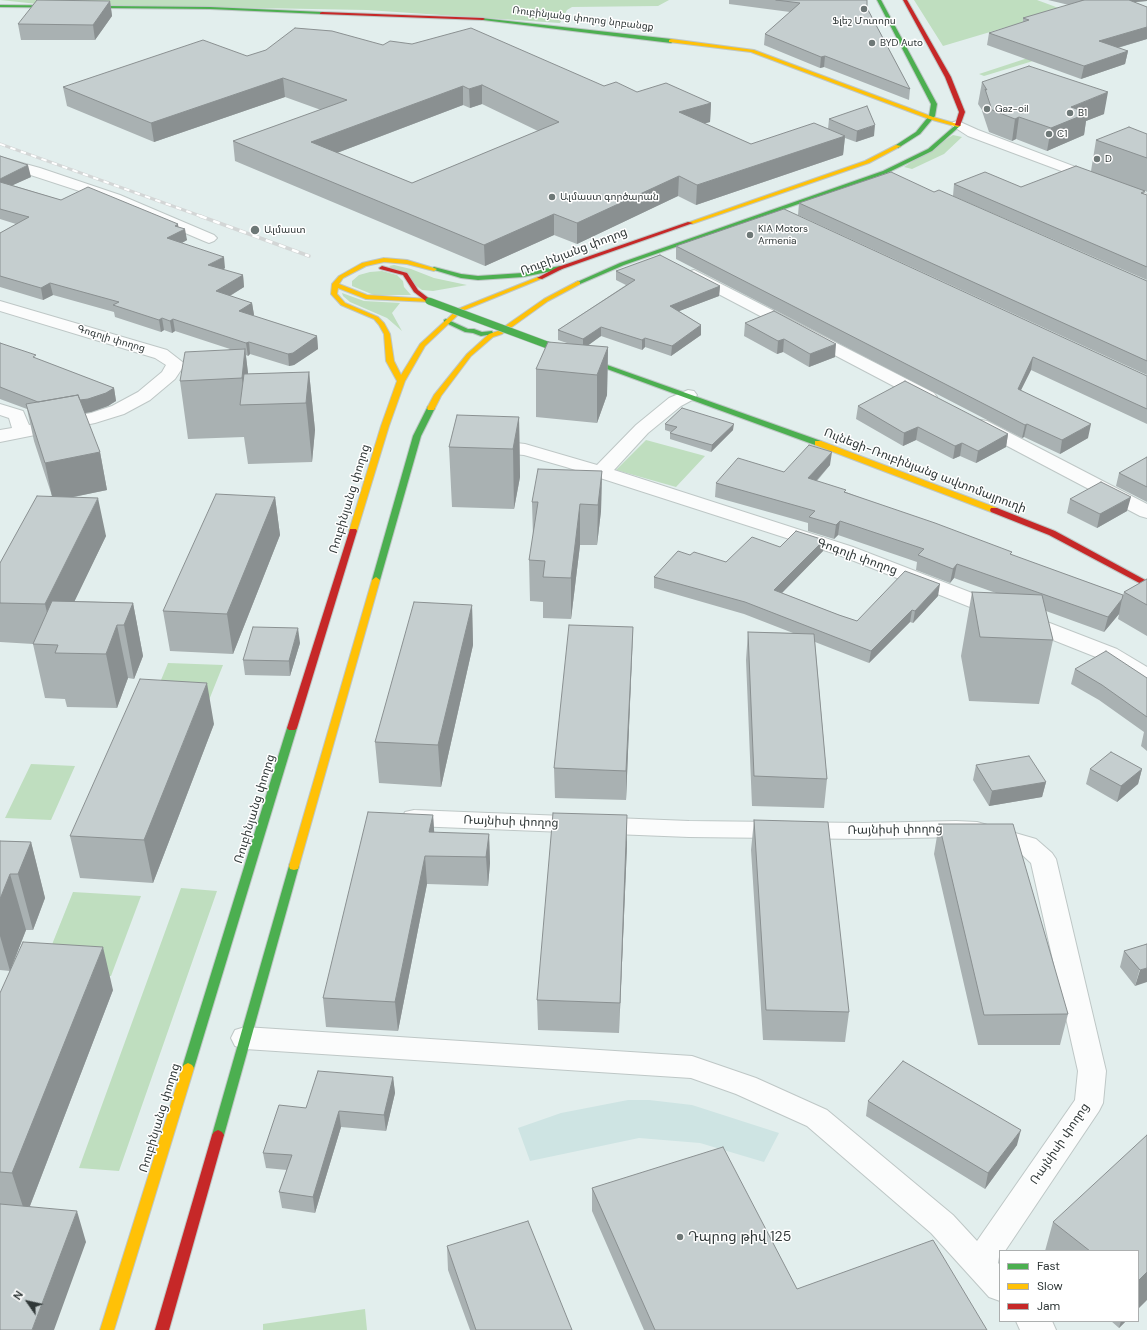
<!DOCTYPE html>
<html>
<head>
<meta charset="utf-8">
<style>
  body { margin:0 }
  #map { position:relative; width:1147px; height:1330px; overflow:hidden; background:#e2eeed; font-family:"DM Sans",sans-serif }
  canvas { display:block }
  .legend { position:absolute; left:999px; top:1250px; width:140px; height:72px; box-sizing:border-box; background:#fff; border:1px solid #acafaf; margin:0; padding:5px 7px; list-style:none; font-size:12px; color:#303838 }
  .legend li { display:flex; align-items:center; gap:8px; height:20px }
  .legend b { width:20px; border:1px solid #acafaf }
  .north { position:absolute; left:8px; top:1282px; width:40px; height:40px; -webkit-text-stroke:3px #fff; paint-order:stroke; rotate:304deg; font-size:11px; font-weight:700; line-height:16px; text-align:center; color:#303838 }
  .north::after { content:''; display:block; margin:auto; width:14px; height:18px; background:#303838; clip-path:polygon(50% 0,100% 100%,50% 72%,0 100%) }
</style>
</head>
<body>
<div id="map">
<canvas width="1147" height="1330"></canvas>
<ul class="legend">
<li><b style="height:5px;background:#4caf50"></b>Fast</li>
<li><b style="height:5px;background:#ffc107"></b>Slow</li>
<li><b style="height:5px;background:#c62828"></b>Jam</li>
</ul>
<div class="north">N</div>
</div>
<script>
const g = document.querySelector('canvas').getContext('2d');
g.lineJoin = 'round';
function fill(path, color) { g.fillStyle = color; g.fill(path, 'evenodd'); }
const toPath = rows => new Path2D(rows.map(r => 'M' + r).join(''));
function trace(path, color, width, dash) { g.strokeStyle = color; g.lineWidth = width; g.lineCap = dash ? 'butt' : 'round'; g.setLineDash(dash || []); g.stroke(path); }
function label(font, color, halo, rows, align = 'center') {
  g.font = font + ' "DM Sans","Noto Sans Armenian",sans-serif'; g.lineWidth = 3; g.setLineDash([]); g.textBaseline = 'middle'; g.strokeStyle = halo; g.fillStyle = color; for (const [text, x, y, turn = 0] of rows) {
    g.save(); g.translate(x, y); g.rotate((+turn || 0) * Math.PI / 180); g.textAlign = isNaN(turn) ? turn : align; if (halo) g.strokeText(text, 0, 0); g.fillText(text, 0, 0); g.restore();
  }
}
fill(toPath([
  [628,1100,649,1100,692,1105,779,1133,764,1162,700,1143,639,1138,530,1161,518,1128,561,1113]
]), '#cee4e3');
fill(toPath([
  [0,0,669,0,658,6,572,7,567,10,560,23,367,10,38,4],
  [914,0,1037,0,1064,10,943,46],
  [1040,54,1046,57,984,76,979,74],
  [953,135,962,137,944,154,912,169,904,167],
  [394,265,411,269,434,278,467,285,433,291,422,290,389,266],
  [382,271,397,275,403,281,404,287,411,295,374,295,352,286,352,281,359,275,370,272],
  [342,293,364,301,400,303,392,313,402,331,387,318,350,302,343,296],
  [646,440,705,456,676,487,616,470],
  [168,663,223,665,207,705,152,702],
  [31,764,75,766,51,820,5,818],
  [181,888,217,891,119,1171,79,1168],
  [73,892,141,896,111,976,41,972],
  [365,1309,367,1330,263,1330,263,1324]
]), '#bfdebf');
const street = toPath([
  [958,121,978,130,1147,194,1147,203,968,136,951,125,953,122,958,121],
  [0,157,40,168,120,195,214,235,217,238,214,241,209,243,204,241,110,201,0,165,0,157],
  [694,270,934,393,937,397,934,401,928,402,922,401,688,278,686,275,688,272,694,270],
  [0,301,167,350,185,364,175,379,150,400,124,414,95,423,0,442,0,430,12,428,9,418,0,415,0,404,23,411,29,425,91,413,112,406,138,392,162,372,166,365,155,358,0,311,0,301],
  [688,390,694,391,697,395,694,399,681,406,648,433,614,470,853,547,1117,649,1147,667,1147,683,1139,681,1101,659,839,555,566,467,524,455,490,452,483,450,481,446,483,442,490,440,525,444,597,465,636,425,669,398,688,390],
  [981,420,987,421,1147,504,1147,518,1140,516,975,429,972,425,975,421,981,420],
  [414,810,689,821,864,823,956,821,977,822,1036,839,1052,853,1056,859,1106,1071,1103,1103,1099,1111,1005,1251,1000,1251,998,1263,1000,1265,1000,1301,989,1297,931,1233,807,1126,736,1094,691,1078,245,1049,235,1046,231,1038,235,1030,245,1027,692,1056,756,1078,827,1110,953,1215,977,1241,1075,1100,1078,1071,1031,863,1018,851,976,838,956,837,864,839,689,837,414,826,405,824,402,818,405,812,414,810],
  [1016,1321,1052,1321,1056,1330,1020,1330,1016,1321]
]);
const fast = toPath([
  [877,0,881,0,937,104,935,116,920,134,898,148,896,147,896,145,916,132,929,116,931,104,877,0],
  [0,5,210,7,322,12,324,13,322,14,210,9,0,7,0,5],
  [481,18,671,39,674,41,671,43,483,20,481,20,481,18],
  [958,123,961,125,960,126,932,151,887,173,624,265,580,284,575,283,620,263,883,171,928,149,958,123],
  [560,266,563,268,562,269,523,277,478,280,461,278,431,269,434,267,461,274,478,276,523,273,560,266],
  [446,319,468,329,474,329,482,332,492,331,494,335,491,337,487,335,481,336,473,333,465,332,444,322,444,320,446,319],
  [579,355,821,441,822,443,821,445,815,445,577,358,575,357,579,355],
  [428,406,431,406,435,408,421,436,380,580,376,583,373,582,372,580,413,436,428,406],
  [292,725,297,728,194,1068,192,1071,188,1073,184,1071,182,1068,287,728,292,725],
  [294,862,298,863,299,866,224,1135,222,1138,218,1140,214,1138,212,1135,289,866,290,863,294,862]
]);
const slow = toPath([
  [671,39,754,50,933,117,961,125,958,127,929,119,751,52,669,42,669,40,671,39],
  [896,145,901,146,869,163,692,224,687,223,865,161,896,145],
  [384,258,407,260,437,269,434,271,407,264,384,262,366,266,343,278,339,284,367,295,429,299,431,300,431,302,366,299,338,288,337,294,345,303,378,317,384,323,390,334,394,361,401,375,420,344,458,309,538,277,543,278,462,311,425,346,405,381,389,426,357,531,353,533,349,531,381,426,397,381,386,361,384,334,379,325,374,319,341,305,331,294,332,284,339,276,362,263,384,258],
  [578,281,580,282,580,284,548,301,502,334,493,337,471,356,441,396,434,410,428,410,427,408,434,395,467,354,489,334,498,331,544,299,578,281],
  [815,441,821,441,997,508,998,510,994,512,991,512,815,445,815,441],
  [376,577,380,580,299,866,298,869,294,870,290,869,289,866,372,580,376,577],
  [188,1063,192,1065,194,1068,114,1330,100,1330,182,1068,184,1065,188,1063]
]);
const jam = toPath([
  [903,0,907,0,951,77,965,112,960,126,955,125,959,112,945,77,903,0],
  [322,12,483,18,485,19,483,20,320,14,320,13,322,12],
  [688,222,693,223,562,269,542,279,537,278,558,267,688,222],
  [382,266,407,273,418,290,431,300,431,302,427,302,414,292,403,275,380,269,379,268,382,266],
  [991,508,997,508,1055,531,1147,581,1147,587,1049,535,991,512,990,510,991,508],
  [350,529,356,529,357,531,297,728,295,730,289,730,287,728,350,529],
  [218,1130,222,1132,224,1135,169,1330,155,1330,212,1135,214,1132,218,1130]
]);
trace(street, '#bec7c6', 2);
trace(fast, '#bec7c6', 2);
trace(slow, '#bec7c6', 2);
trace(jam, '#bec7c6', 2);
fill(street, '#fbfcfc');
fill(fast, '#4caf50');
fill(slow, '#ffc107');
fill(jam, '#c62828');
const railFar1 = toPath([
  [0,144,203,217]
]);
const rail = toPath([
  [200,216,309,256]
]);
trace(railFar1, '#d3d6d6', 3);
trace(rail, '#d3d6d6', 3.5);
trace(railFar1, '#fff', 2, [5.5]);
trace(rail, '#fff', 2.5, [7]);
const fastBridge = toPath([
  [429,301,550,346]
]);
trace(fastBridge, '#bec7c6', 8, []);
trace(fastBridge, '#4caf50', 7);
fill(toPath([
  [729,0,867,0,867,8,910,89,909,100,824,67,820,68,764,45,765,34,790,12,729,4],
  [1048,0,1147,0,1147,1,1134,2,1147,7,1147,39,1118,48,1128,51,1125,64,1081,79,987,45,989,33,1023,22,1023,18,1069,5],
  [110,1,112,16,95,40,21,40,18,24],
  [383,45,637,92,711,103,710,122,704,123,751,144,828,129,829,119,874,136,856,142,845,138,843,155,696,205,678,196,577,244,554,235,485,266,235,161,233,141,321,110,285,97,154,142,67,106,63,87,247,56],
  [482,104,538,131,412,183,337,153,463,105,470,108],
  [982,82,1104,114,1086,121,1084,135,1047,151,1016,139,1012,141,989,132,982,111,982,110,978,104],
  [1147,134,1147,192,1145,191,1144,194,1147,195,1147,280,953,196,954,184,1021,187,1091,171,1096,140],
  [0,156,31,177,12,185,61,200,179,227,187,240,182,243,225,268,223,270,243,275,244,287,230,296,252,303,254,315,253,316,317,336,318,349,294,365,289,366,250,354,248,356,246,355,248,374,309,372,315,430,312,462,248,464,244,437,188,439,180,381,230,349,175,331,172,333,164,330,161,332,115,317,114,312,53,295,43,300,0,287,0,233,16,224,0,219],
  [934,192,1147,281,1147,375,798,215,799,203],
  [676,246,1147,376,1147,424,1031,370,1021,390,1088,438,1060,454,1024,437,1022,438,676,259],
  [616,271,720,286,719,296,679,311,701,325,701,335,671,356,645,347,642,350,601,336,587,346,608,347,607,395,597,423,536,417,536,369,570,344,558,340,558,330,626,285,616,280],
  [745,323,835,357,809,367,783,352,777,354,744,336],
  [0,343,37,359,114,388,116,401,108,406,91,412,84,413,100,452,107,490,74,497,106,536,74,601,133,603,143,656,134,679,128,678,117,708,67,707,65,699,45,698,33,644,0,642,0,563,52,496,34,441,27,409,0,399],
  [858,406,1008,434,1006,447,976,463,960,456,953,459,916,440,903,446,856,419],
  [519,417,520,477,514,509,452,507,449,447],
  [665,424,733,430,711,452,670,439,670,433,671,432,665,430],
  [1147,457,1147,502,1116,486,1119,473],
  [830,465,817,481,1011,555,1123,595,1124,592,1147,579,1147,636,1118,619,1119,614,1104,632,1046,611,1053,640,1039,704,969,701,961,656,972,592,996,593,954,578,950,583,916,570,917,562,838,535,834,539,808,531,808,523,715,497,716,483,784,472],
  [602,471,601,511,597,545,580,545,571,619,543,618,543,602,530,601,529,560,533,537,532,502],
  [275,497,280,535,233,654,170,651,163,611],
  [1070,499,1127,511,1097,528,1067,513],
  [824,540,823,551,782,593,839,615,857,621,938,596,913,623,910,622,869,663,815,642,827,779,824,808,752,806,746,660,748,632,793,633,744,614,654,588,654,577,690,555,726,562,780,547],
  [472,605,473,645,441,787,379,783,375,742],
  [633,627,626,800,555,798,554,768],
  [300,643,290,676,245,675,243,660],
  [1075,669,1147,678,1147,751,1141,746,1144,732,1099,700,1071,684],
  [214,724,153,883,80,878,70,836],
  [976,765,1046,782,1042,797,989,806,973,780],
  [1090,769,1142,769,1138,784,1117,802,1086,784],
  [433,815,434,833,489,834,490,863,488,886,427,884,398,1031,326,1027,323,998],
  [754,820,849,1012,845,1042,763,1040,751,850],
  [939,824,1068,1014,1060,1045,978,1045,934,854],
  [0,841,31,842,45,898,33,930,26,930,10,971,0,970],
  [627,845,619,1033,538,1030,537,1000],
  [1147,944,1135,986,1120,967,1124,951],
  [113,990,30,1206,86,1242,0,1330,0,993],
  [393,1077,395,1093,386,1131,341,1127,315,1213,282,1208,279,1192,287,1170,266,1168,263,1153,306,1108],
  [868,1101,1017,1145,985,1189,866,1116],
  [592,1188,797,1289,987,1330,644,1330,592,1211],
  [1053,1222,1138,1251,1045,1251],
  [447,1246,572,1330,470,1330,448,1270],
  [1111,1321,1126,1321,1119,1328]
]), '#a9b1b2');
fill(toPath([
  [1081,0,1147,0,1147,1,1079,7],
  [110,1,112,16,95,40,93,25],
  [1147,27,1147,39,1096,54,1099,41],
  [1128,51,1125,64,1081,79,1084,66],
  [825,56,824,67,820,68,821,57],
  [283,78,285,97,154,142,151,123],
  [482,85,482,104,470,108,469,89],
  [463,86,463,105,313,162,311,142],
  [1108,92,1104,114,1086,121,1084,135,1047,151,1051,128,1071,107],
  [711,103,710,122,678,131,679,112],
  [1019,117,1016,139,1012,141,1015,119],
  [875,125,874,136,856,142,857,131],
  [845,136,843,155,696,205,697,185],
  [28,165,31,177,0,191,0,179],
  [679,176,678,196,577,244,577,223],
  [554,214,554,235,485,266,484,245],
  [178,224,179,232,185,229,187,240,169,250,167,238,175,226],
  [224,257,225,268,209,277,208,265],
  [243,275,244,287,218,303,216,291],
  [50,283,53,295,43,300,41,288],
  [720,286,719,296,669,315,670,306],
  [252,303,254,315,241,323,239,311],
  [162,318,164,330,161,332,159,320],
  [173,319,175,331,172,333,170,321],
  [701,325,701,335,671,356,672,346],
  [601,327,601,336,583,349,583,339],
  [317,336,318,349,294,365,289,366,288,354],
  [645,338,645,347,642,350,642,340],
  [784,339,783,352,777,354,778,341],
  [249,342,250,354,248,356,246,343],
  [836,344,835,357,809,367,810,354],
  [608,347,607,395,597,423,597,375],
  [245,349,252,405,245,405,242,378],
  [1033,357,1031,370,1015,402,1018,389],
  [309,372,315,430,312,462,306,403],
  [114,388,116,401,108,406,91,412,51,419,49,406],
  [519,417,520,477,514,509,513,449],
  [734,424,733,430,711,452,712,445],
  [1027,424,1024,437,1022,438,1025,425],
  [1091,424,1088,438,1060,454,1062,440],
  [918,427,916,440,903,446,904,433],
  [1008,434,1006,447,976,463,978,451],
  [962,443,960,456,953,459,955,446],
  [100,452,107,490,53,501,45,463],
  [832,452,830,465,806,492,808,478],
  [602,471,601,511,597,545,598,505],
  [275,497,280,535,233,654,227,614],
  [1131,497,1127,511,1097,528,1100,514],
  [98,498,106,536,54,644,45,604],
  [580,504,580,545,571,619,571,578],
  [840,521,838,535,834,539,836,525],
  [824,540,823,551,773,602,774,590],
  [957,564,954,578,950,583,953,569],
  [940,584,938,596,913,623,915,611],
  [1122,599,1119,614,1104,632,1108,617],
  [133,603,143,656,134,679,124,625],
  [472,605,473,645,441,787,438,745],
  [912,610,910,622,869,663,871,651],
  [117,625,128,678,117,708,106,654],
  [633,627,632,656,626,800,626,771],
  [298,628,300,643,290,676,289,661],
  [207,683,214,724,153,883,144,840],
  [1142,769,1138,784,1117,802,1121,786],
  [1046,782,1042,797,989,806,992,791],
  [433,815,435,843,429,832],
  [627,815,627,845,619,1033,620,1003],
  [489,834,490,863,488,886,486,857],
  [31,842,45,898,33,930,18,874],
  [425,856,427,884,398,1031,395,1002],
  [10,874,26,930,10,971,0,936,0,899],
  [103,947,113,990,26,1216,12,1173],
  [1147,968,1147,982,1135,986,1140,970],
  [393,1077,395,1093,386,1131,384,1115],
  [339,1111,341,1127,315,1213,313,1197],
  [1021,1130,1017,1145,985,1189,988,1173],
  [77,1211,86,1242,54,1330,32,1330],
  [1147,1272,1147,1300,1138,1309,1138,1281],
  [1121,1321,1126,1321,1119,1328]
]), '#8a9091');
const building = toPath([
  [37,0,110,1,93,25,18,24,37,0],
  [776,0,867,0,867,8,910,89,825,56,821,57,765,34,800,3,776,0],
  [1084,0,1129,0,1147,7,1147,27,1099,41,1128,51,1084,66,989,33,1029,20,1023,18,1084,0],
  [295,28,332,31,383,45,390,41,412,44,471,28,604,86,616,82,637,92,666,83,711,103,679,112,751,144,814,123,845,136,697,185,679,176,577,223,554,214,484,245,233,141,347,100,283,78,151,123,63,87,203,40,247,56,266,50,295,28],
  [482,85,559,122,412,183,311,142,463,86,469,89,482,85],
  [1029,66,1108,92,1071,107,1088,113,1051,128,1019,117,1015,119,992,110,985,89,987,90,982,82,1029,66],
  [867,106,875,125,857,131,829,119,867,106],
  [1129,127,1147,134,1147,158,1096,140,1129,127],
  [0,156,28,165,0,179,0,156],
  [1076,166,1145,191,1141,193,1147,195,1147,267,954,184,985,172,1021,187,1076,166],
  [891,172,934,192,939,190,1147,281,1147,361,799,203,891,172],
  [0,182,61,200,88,187,178,224,175,226,185,229,167,238,224,257,208,265,243,275,216,291,252,303,239,311,317,336,293,353,288,354,249,342,246,343,173,319,170,321,162,318,159,320,113,305,119,302,50,283,41,288,0,276,0,233,29,217,0,209,0,182],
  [784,209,1147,376,1147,409,1033,357,1018,389,1091,424,1062,440,1027,424,1025,425,676,246,784,209],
  [660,255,720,286,670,306,701,325,672,346,645,338,642,340,601,327,583,339,558,330,635,280,616,271,660,255],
  [774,311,836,344,810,354,784,339,778,341,745,323,774,311],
  [548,342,608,347,597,375,536,369,548,342],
  [0,343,36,355,33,357,114,388,106,393,88,399,80,400,78,395,38,402,0,387,0,343],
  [245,349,242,378,180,381,185,352,245,349],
  [309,372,306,403,240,405,244,374,309,372],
  [905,381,1008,434,978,451,962,443,955,446,918,427,904,433,858,406,905,381],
  [78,395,100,452,45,463,26,404,78,395],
  [682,408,734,424,712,445,670,433,677,427,665,424,682,408],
  [457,415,519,417,513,449,449,447,457,415],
  [809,445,832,452,808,478,846,490,844,492,935,523,1012,552,1010,554,1123,595,1122,599,1108,617,957,564,953,569,918,555,924,549,840,521,836,525,809,517,815,511,716,483,738,458,784,472,809,445],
  [1147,457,1147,487,1119,473,1147,457],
  [538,469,602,471,598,505,580,504,571,578,543,577,545,561,529,560,538,502,532,502,538,469],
  [1101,482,1131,497,1100,514,1070,499,1101,482],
  [216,494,275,497,227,614,163,611,216,494],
  [37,496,98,498,45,604,0,603,0,563,37,496],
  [796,531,824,540,774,590,839,615,857,621,905,571,940,584,915,611,912,610,871,651,745,602,654,577,678,551,690,555,694,552,726,562,752,537,780,547,796,531],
  [1147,579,1147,605,1124,592,1147,579],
  [972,592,1042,595,1053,640,980,637,972,592],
  [52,601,133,603,124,625,117,625,106,654,55,653,58,645,33,644,52,601],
  [414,602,472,605,438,745,375,742,414,602],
  [569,625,633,627,626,771,554,768,569,625],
  [253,627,298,628,289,661,243,660,253,627],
  [748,632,814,634,827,779,754,776,748,632],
  [1106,651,1147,678,1147,717,1102,685,1075,669,1106,651],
  [140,679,207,683,144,840,70,836,140,679],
  [1111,752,1142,769,1121,786,1090,769,1111,752],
  [1029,756,1046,782,992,791,976,765,1029,756],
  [368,812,433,815,429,832,489,834,486,857,425,856,395,1002,323,998,368,812],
  [553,813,627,815,620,1003,537,1000,553,813],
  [754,820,828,822,849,1012,766,1010,754,820],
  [939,824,1013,824,1068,1014,984,1015,939,824],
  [0,841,31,842,18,874,10,874,0,899,0,841],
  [23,942,103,947,12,1173,0,1172,0,993,23,942],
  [1147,944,1147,968,1140,970,1124,951,1147,944],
  [903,1061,1021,1130,988,1173,868,1101,903,1061],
  [318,1071,393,1077,384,1115,339,1111,313,1197,279,1192,292,1155,263,1153,279,1105,306,1108,318,1071],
  [1147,1135,1147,1272,1138,1281,1138,1251,1090,1251,1053,1222,1147,1135],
  [723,1147,797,1289,933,1240,987,1330,655,1330,592,1188,723,1147],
  [0,1204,77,1211,32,1330,0,1330,0,1204],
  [528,1221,572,1330,476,1330,447,1246,528,1221]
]);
fill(building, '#c5cecf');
trace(building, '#8a9091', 1);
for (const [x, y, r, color] of [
  [864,9,4,"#6e7877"],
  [872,43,4,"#6e7877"],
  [987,109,4,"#6e7877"],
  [1070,113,4,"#6e7877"],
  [1049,134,4,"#6e7877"],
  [1097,159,4,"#6e7877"],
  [552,197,4,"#6e7877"],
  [255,230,5,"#6e7877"],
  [750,235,4,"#6e7877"],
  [680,1237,4,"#6e7877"]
]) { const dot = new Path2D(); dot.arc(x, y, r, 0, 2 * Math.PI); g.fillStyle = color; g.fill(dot); trace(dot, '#fff', 1.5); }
label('10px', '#303838', '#fff', [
  ["Ռուբինյանց փողոց նրբանցք",583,19,7],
  ["Գոգոլի փողոց",111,339,17]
]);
label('10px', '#303838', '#fff', [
  ["Ֆլեշ Մոտորս",864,21,"center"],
  ["BYD Auto",880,43],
  ["Gaz-oil",995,109],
  ["B1",1078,113],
  ["C1",1057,134],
  ["D",1105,159],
  ["Ալմաստ գործարան",560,197],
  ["KIA Motors",758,229],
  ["Armenia",758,241],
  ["Ալմաստ",264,230]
], 'left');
label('12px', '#303838', '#fff', [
  ["Ռուբինյանց փողոց",574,252,-21],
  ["Ուլնեցի-Ռուբինյանց ավտոմայրուղի",925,471,21],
  ["Ռուբինյանց փողոց",350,499,-73],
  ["Գոգոլի փողոց",857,557,20],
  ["Ռուբինյանց փողոց",255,809,-73],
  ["Ռայնիսի փողոց",511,822,2],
  ["Ռայնիսի փողոց",895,830,-1],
  ["Ռուբինյանց փողոց",160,1118,-73],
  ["Ռայնիսի փողոց",1060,1144,-56]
]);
label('14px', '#303838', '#fff', [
  ["Դպրոց թիվ 125",688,1237]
], 'left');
</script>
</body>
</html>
